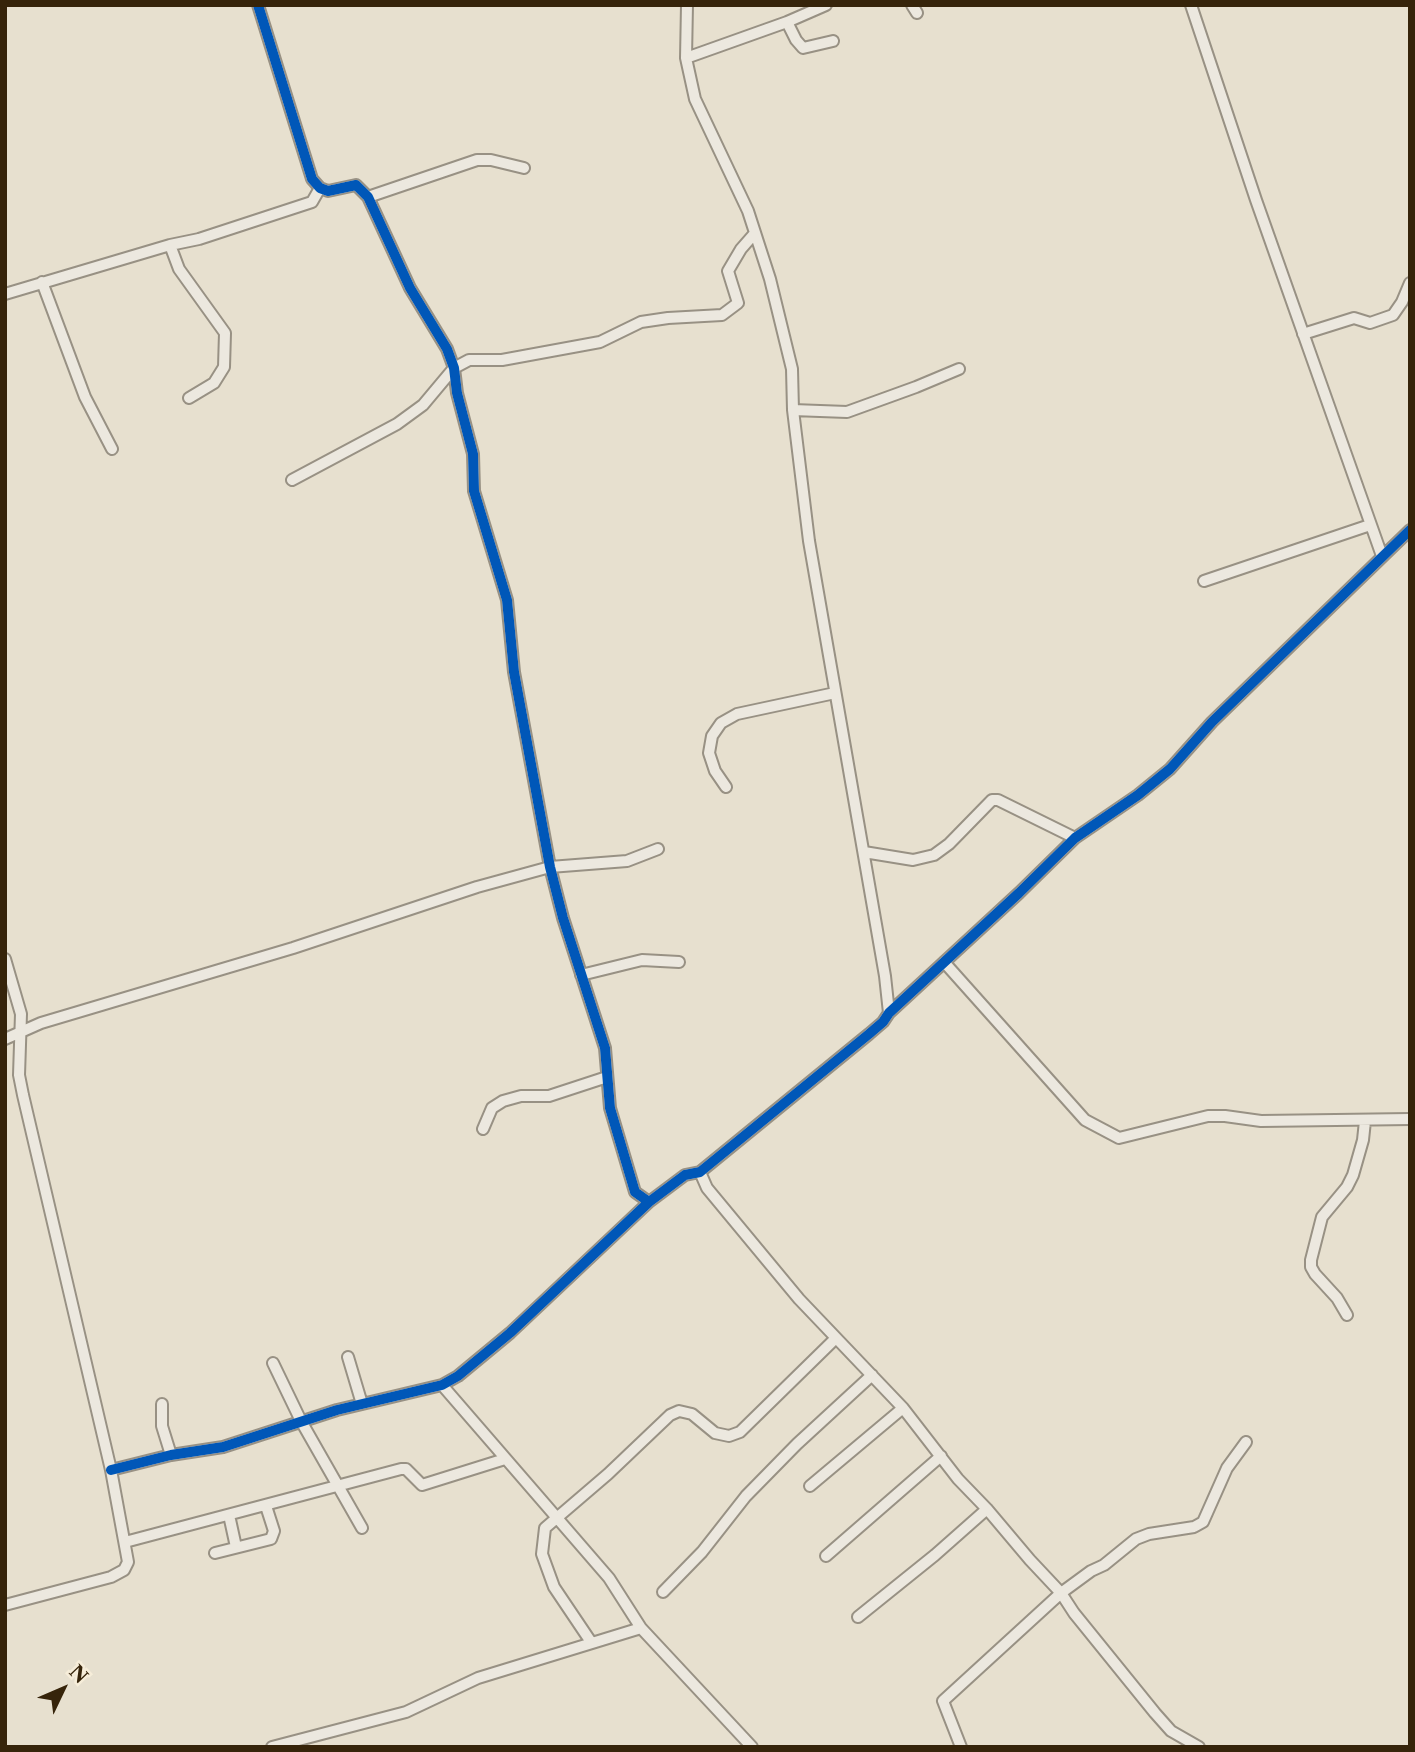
<!DOCTYPE html>
<html>
<head>
<meta charset="utf-8">
<style>
  body { margin:0 }
  #map { position:relative; width:1415px; height:1752px; overflow:hidden; background:#e7e0cf; font-family:"Libre Caslon Text",serif }
  canvas { display:block }
  .frame { position:absolute; inset:0; border:7px solid #36240a; pointer-events:none }
  .north { position:absolute; left:28px; top:1654px; width:70px; height:70px; -webkit-text-stroke:5px #f6edd9; paint-order:stroke; rotate:46deg; font-size:19px; font-weight:700; line-height:28px; text-align:center; color:#36240a }
  .north::after { content:''; display:block; margin:auto; width:24px; height:32px; background:#36240a; clip-path:polygon(50% 0,100% 100%,50% 72%,0 100%) }
</style>
</head>
<body>
<div id="map">
<canvas width="1415" height="1752"></canvas>
<div class="frame"></div>
<div class="north">N</div>
</div>
<script>
const g = document.querySelector('canvas').getContext('2d');
g.lineJoin = 'round';
const toPath = rows => new Path2D(rows.map(r => 'M' + r).join(''));
function trace(path, color, width, dash) { g.strokeStyle = color; g.lineWidth = width; g.lineCap = dash ? 'butt' : 'round'; g.setLineDash(dash || []); g.stroke(path); }
const minor = toPath([
  [258,5,312,179,320,188,328,191,356,185,368,197,410,288,447,349,454,368,457,393,473,454,474,491,507,600,514,672,550,867,563,918,605,1048,610,1108,635,1192,649,1202],
  [687,5,686,58,695,99,748,211,770,279,792,369,793,410,809,541,885,976,889,1013],
  [912,5,917,13],
  [1191,5,1256,200,1382,556],
  [787,22,796,40,803,48,833,41],
  [686,58,787,22,826,5],
  [368,197,477,160,491,160,524,168],
  [170,245,179,269,225,333,224,367,214,383,189,398],
  [42,282,85,397,112,449],
  [5,294,170,245,199,239,312,202,320,188],
  [1303,334,1354,318,1370,323,1393,315,1402,302,1410,283],
  [793,410,847,412,916,387,959,369],
  [292,480,397,424,423,405,454,368,469,360,502,360,600,342,641,322,668,318,722,315,738,303,728,271,741,249,755,233],
  [1204,581,1370,525],
  [726,787,715,771,709,753,712,736,721,723,737,714,835,693],
  [864,852,913,860,934,855,949,844,992,800,998,800,1075,838],
  [5,959,21,1014,19,1075,23,1095,111,1470,128,1562,124,1570,111,1577,5,1605],
  [944,962,1085,1120,1119,1138,1208,1116,1225,1116,1261,1121,1410,1119],
  [581,975,642,960,679,962],
  [5,1039,41,1023,293,948,477,887,550,867,627,861,658,849],
  [483,1129,492,1108,503,1101,521,1096,549,1096,607,1077],
  [700,1172,707,1188,799,1299,903,1408,958,1479,987,1509,1030,1560,1061,1593,1074,1613,1155,1713,1171,1731,1199,1747],
  [1347,1315,1337,1298,1315,1274,1311,1267,1311,1260,1322,1217,1347,1187,1353,1175,1363,1140,1365,1121],
  [348,1357,362,1404],
  [273,1363,301,1421,362,1528],
  [442,1385,609,1578,641,1628,752,1747],
  [162,1404,162,1426,171,1455],
  [111,1470,171,1455,223,1447,337,1410,442,1385,458,1376,510,1333,649,1202,685,1175,700,1172,869,1034,883,1022,889,1013,1019,893,1075,838,1138,795,1170,769,1212,722,1410,530],
  [810,1486,903,1408],
  [229,1515,236,1547],
  [125,1542,401,1469,406,1469,422,1485,505,1459],
  [215,1553,271,1539,274,1531,266,1506],
  [826,1556,941,1456],
  [663,1592,702,1552,746,1496,797,1444,872,1375],
  [858,1617,935,1555,987,1509],
  [591,1642,554,1587,542,1554,545,1528,608,1474,670,1415,679,1411,692,1414,715,1433,729,1436,740,1432,836,1338],
  [272,1747,406,1712,478,1678,641,1628],
  [961,1747,943,1701,1061,1593,1091,1571,1104,1565,1136,1539,1149,1534,1194,1527,1203,1522,1227,1468,1246,1442]
]);
trace(minor, '#989184', 14);
trace(minor, '#ece8df', 10);
trace(toPath([
  [258,5,312,179,320,188,328,191,356,185,368,197,410,288,447,349,454,368,457,393,473,454,474,491,507,600,514,672,550,867,563,918,605,1048,610,1108,635,1192,649,1202],
  [111,1470,171,1455,223,1447,337,1410,442,1385,458,1376,510,1333,649,1202,685,1175,700,1172,869,1034,883,1022,889,1013,1019,893,1075,838,1138,795,1170,769,1212,722,1410,530]
]), '#0057b8', 10);
</script>
</body>
</html>
